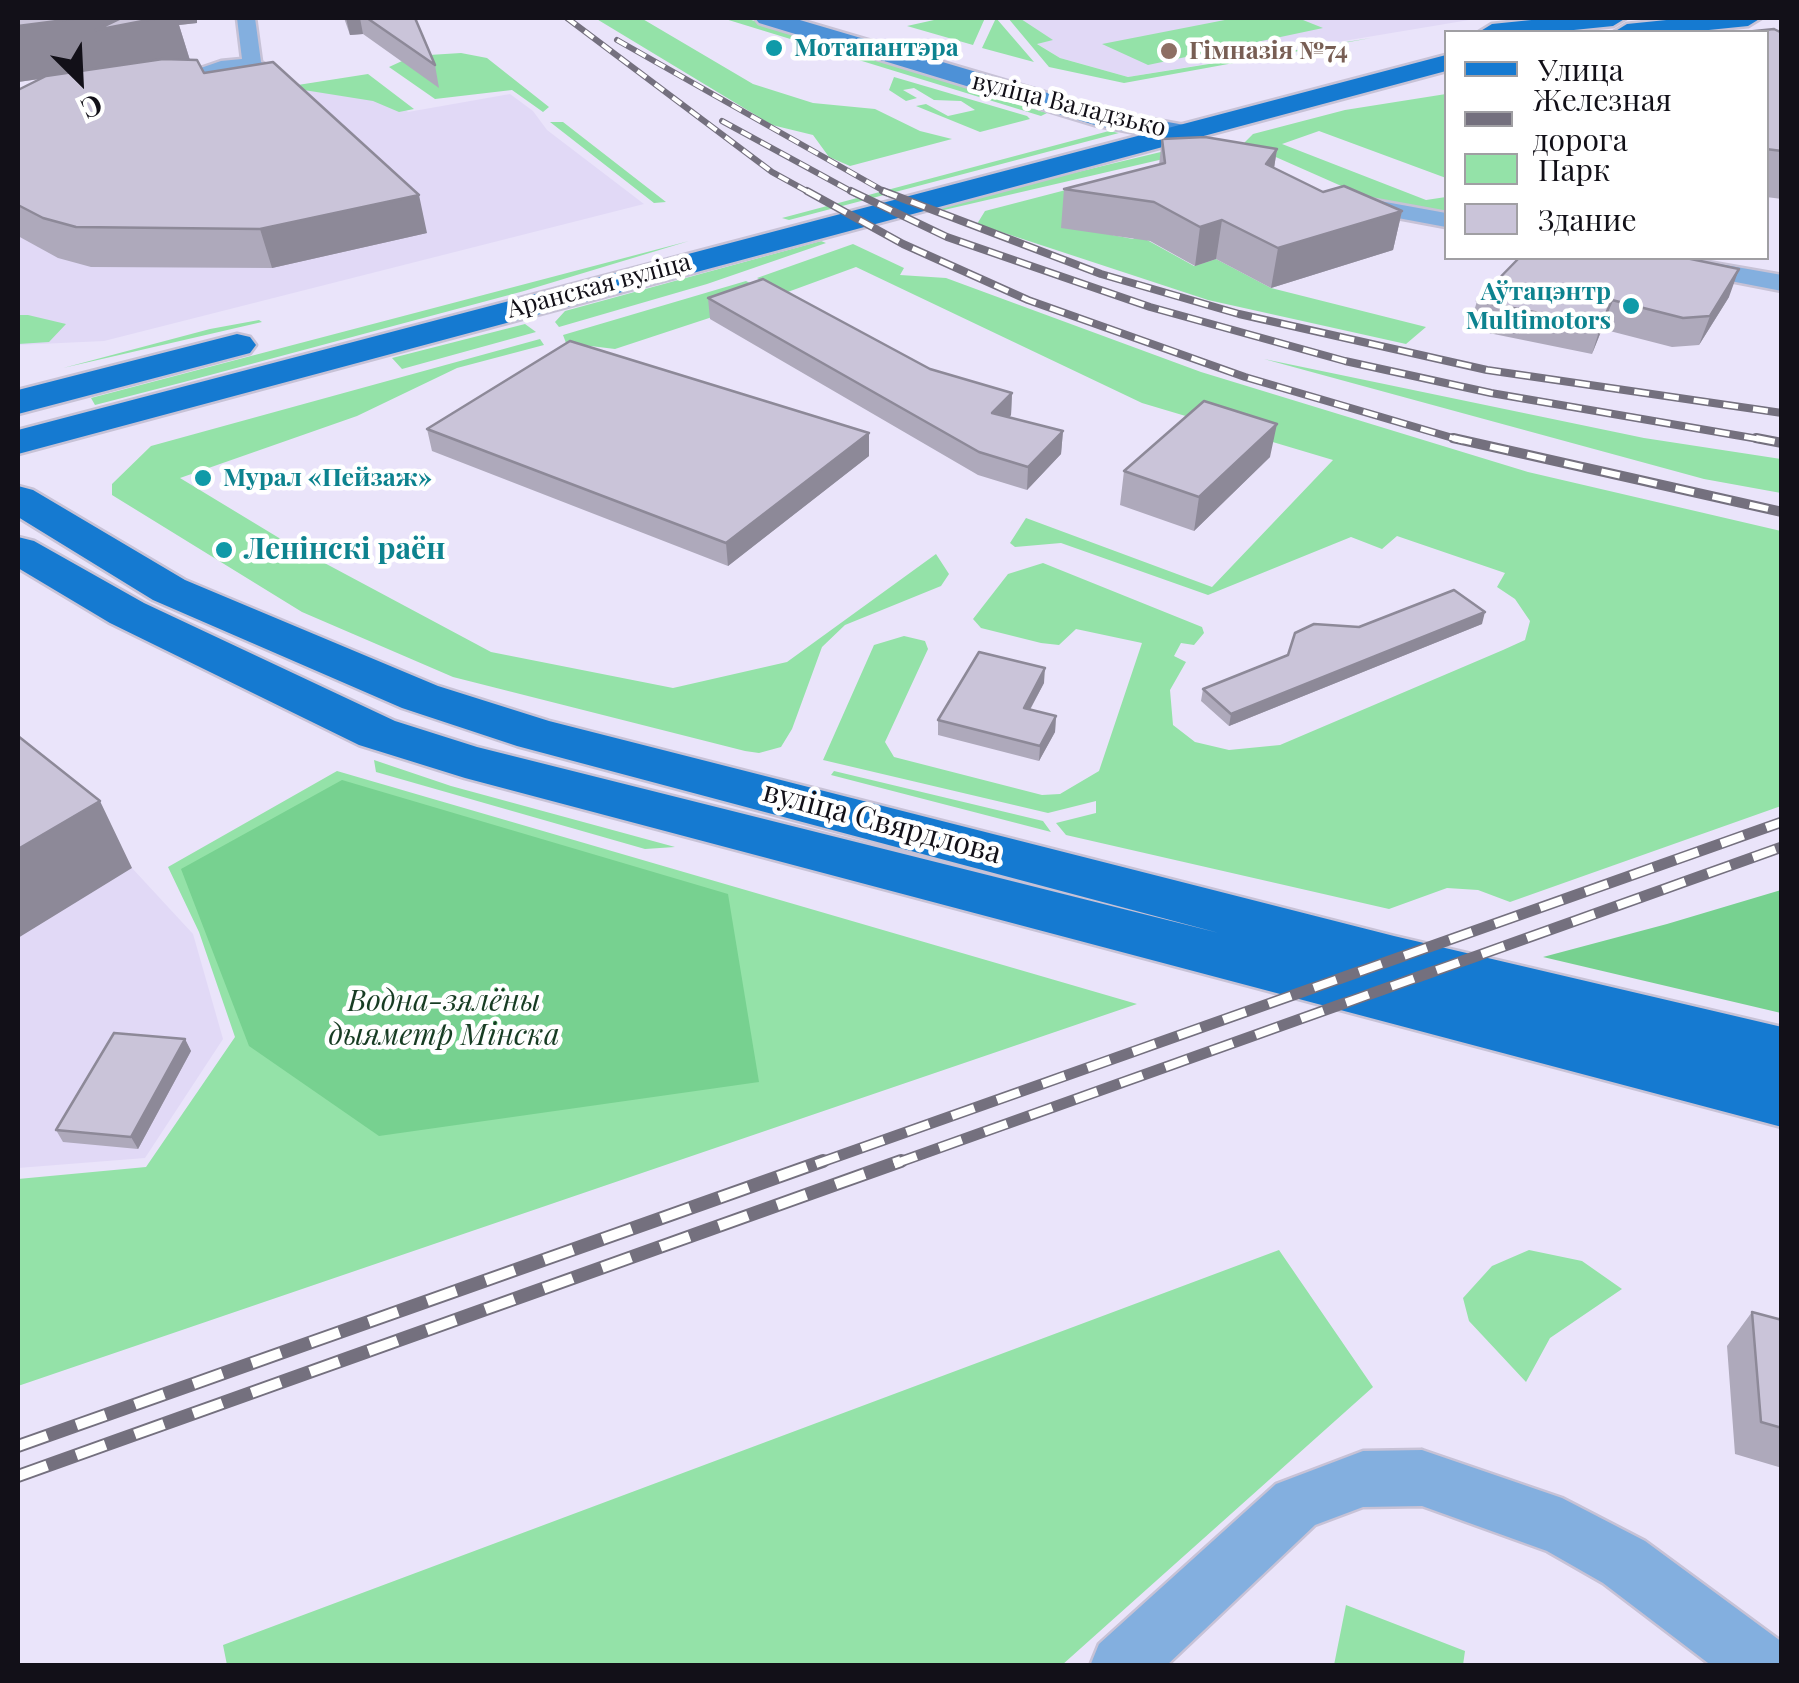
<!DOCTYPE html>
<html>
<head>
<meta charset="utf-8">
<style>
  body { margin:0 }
  #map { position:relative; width:1799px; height:1683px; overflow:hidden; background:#eae4fa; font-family:"Playfair Display",serif }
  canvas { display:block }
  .frame { position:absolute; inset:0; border:20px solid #121018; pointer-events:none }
  .legend { position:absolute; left:1444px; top:30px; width:325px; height:230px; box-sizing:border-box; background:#fff; border:2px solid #a09fa3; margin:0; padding:12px 18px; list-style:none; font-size:30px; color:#121018 }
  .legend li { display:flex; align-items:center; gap:20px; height:50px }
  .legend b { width:50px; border:2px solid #a09fa3 }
  .north { position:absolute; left:30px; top:30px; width:100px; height:100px; -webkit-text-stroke:8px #fff; paint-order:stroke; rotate:156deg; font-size:28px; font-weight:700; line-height:40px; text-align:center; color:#121018 }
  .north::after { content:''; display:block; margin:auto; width:35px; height:45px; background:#121018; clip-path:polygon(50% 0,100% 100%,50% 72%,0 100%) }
</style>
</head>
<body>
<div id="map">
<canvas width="1799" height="1683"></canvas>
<div class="frame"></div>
<ul class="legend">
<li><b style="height:12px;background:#157ad1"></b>Улица</li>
<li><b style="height:12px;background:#74707e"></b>Железная дорога</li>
<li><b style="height:28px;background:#94e2a8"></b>Парк</li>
<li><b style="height:28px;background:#cac4d9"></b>Здание</li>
</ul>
<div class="north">С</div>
</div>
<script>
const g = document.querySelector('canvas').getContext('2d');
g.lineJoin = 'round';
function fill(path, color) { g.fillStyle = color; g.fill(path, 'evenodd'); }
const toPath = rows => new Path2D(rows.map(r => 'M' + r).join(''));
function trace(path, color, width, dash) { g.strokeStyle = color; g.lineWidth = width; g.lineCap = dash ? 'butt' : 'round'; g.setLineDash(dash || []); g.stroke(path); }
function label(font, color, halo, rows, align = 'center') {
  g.font = font + ' "Playfair Display",serif'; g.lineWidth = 9; g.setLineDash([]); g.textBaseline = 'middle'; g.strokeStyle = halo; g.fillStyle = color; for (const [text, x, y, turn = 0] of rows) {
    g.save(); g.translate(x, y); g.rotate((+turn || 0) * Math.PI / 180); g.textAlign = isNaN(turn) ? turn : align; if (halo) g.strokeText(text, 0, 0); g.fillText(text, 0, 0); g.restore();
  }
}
fill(toPath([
  [1481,18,1128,77,1060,58,1036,43,1052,40,1019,19],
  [366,75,408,112,510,94,533,111,547,130,644,204,104,341,18,345,18,115,218,97],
  [18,775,132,868,193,934,223,1039,145,1158,18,1168]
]), '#e1d9f6');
fill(toPath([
  [595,18,641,18,753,84,813,103,875,109,920,131,952,139,850,166,829,157,813,135,772,125],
  [722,18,745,18,1047,113,1041,116],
  [943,18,985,18,973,45,907,26],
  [996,18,1034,62,982,48],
  [1008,18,1027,18,1021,19,1053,40,1037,44,1060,58,1128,77,1371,38,1124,83,1049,67],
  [1235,18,1298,18,1323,28,1148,65,1102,44],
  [461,53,487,58,549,107,543,112,512,90,435,99,389,67,413,56],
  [368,74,414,109,399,112,373,101,285,87],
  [894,77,1027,116,1030,119,980,132,916,106,926,104,948,116,975,110,961,101,934,100,914,88,903,90,917,98,906,101,889,90],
  [1446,94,1446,178,1319,131,1282,144,1426,200,1446,197,1446,212,1364,196,1244,143,1253,134,1345,110],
  [550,122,563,122,666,202,654,203],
  [1109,131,1119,133,789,220,782,218],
  [1169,150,1172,157,944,210,936,206],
  [1185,159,1102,233,1133,239,1138,235,1194,266,1216,259,1271,288,1426,327,1406,344,1208,300,977,224,985,211],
  [689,241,524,291,184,382,95,405,91,398],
  [821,241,826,243,707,284,559,327,555,322,565,311],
  [853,244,904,268,900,275,946,278,1201,372,1528,472,1781,531,1781,806,1510,902,1478,890,1447,888,1389,909,1066,835,1056,823,1096,813,1096,801,1048,813,823,760,874,645,904,636,925,641,928,649,885,742,894,757,1042,795,1060,794,1099,771,1142,643,1076,629,1059,645,1041,643,981,628,973,619,1008,574,1043,563,1202,627,1204,633,1194,645,1181,643,1174,656,1186,662,1170,690,1173,725,1195,742,1229,750,1280,745,1503,650,1525,640,1530,621,1515,599,1497,587,1505,573,1397,536,1382,549,1351,537,1208,595,1061,543,1015,547,1010,543,1026,518,1212,587,1333,460,1142,403,856,267,785,293,757,278],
  [746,281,776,296,615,349,566,343,563,335],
  [18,315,28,315,66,324,49,342,18,344],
  [259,320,262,322,63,368,210,329],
  [525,324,536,332,402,369,392,358],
  [540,339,544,345,457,368,357,416,180,478,289,544,491,652,673,688,787,662,936,554,949,574,941,586,845,625,822,647,792,729,781,747,759,753,745,751,453,677,302,612,112,495,112,484,151,446],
  [1264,359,1644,438,1781,459,1781,493,1704,479],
  [374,760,451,786,675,847,645,849,376,772],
  [337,771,1137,1004,18,1386,18,1179,146,1167,235,1037,199,932,168,867],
  [834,771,1043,821,1051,832,831,775],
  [1279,1250,1373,1387,1062,1665,227,1665,223,1645],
  [1529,1250,1582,1261,1622,1289,1550,1338,1526,1382,1469,1321,1463,1298,1492,1266],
  [1346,1605,1465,1651,1463,1665,1334,1665]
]), '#94e2a8');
fill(toPath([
  [342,780,728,894,759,1082,379,1136,249,1046,181,869],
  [1781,890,1781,1013,1543,957,1667,924]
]), '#77d190');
const street = toPath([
  [237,18,255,18,261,62,276,71,265,84,225,90,225,82,254,73,230,71,180,88,166,88,166,80,221,61,242,59,237,18],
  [1347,195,1446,213,1446,227,1339,207,1339,197,1347,195],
  [1636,258,1685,258,1782,275,1782,291,1648,265,1636,258],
  [1422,1450,1562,1498,1645,1541,1782,1642,1782,1666,1712,1666,1603,1583,1547,1551,1422,1506,1363,1507,1315,1525,1166,1666,1090,1666,1099,1644,1276,1484,1363,1451,1422,1450]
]);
const secondary = toPath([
  [755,18,793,18,1112,112,1190,126,1195,132,1180,141,1098,126,759,23,755,18]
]);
const primary = toPath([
  [1551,18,1626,18,1613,26,1554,32,1479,32,1492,24,1551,18],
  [1686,18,1761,18,1748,26,1689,32,1614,32,1627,24,1686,18],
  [1446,55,1446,71,18,454,18,430,1446,55],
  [237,334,250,337,256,345,250,353,18,414,18,390,237,334],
  [18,486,33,490,185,580,438,686,549,721,1394,936,1782,1027,1782,1127,465,778,359,745,110,623,18,568,18,537,34,541,144,603,395,721,477,747,1219,933,517,746,402,708,153,600,18,517,18,486]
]);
trace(street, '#c7c2d6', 5);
trace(secondary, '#c7c2d6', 5);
trace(primary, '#c7c2d6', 5);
fill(street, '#83afdf');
fill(secondary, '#4d91d7');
fill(primary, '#157ad1');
const railFar4 = toPath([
  [567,18,772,172,812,194],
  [617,40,889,194],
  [722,121,856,194]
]);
const railFar3 = toPath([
  [807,191,903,244,1028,300,1245,377,1463,441],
  [851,191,947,237,1150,307,1345,361,1491,393,1770,441],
  [883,191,1101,274,1239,314,1487,370,1782,413]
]);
const railFar2 = toPath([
  [1453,438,1782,512],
  [1756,438,1782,443]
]);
const railFar1 = toPath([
  [816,1164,1782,822],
  [894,1164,1782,847]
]);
const rail = toPath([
  [18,1446,823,1161],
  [18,1476,901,1161]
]);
trace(railFar4, '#74707e', 6);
trace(railFar3, '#74707e', 8);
trace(railFar2, '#74707e', 10);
trace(railFar1, '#74707e', 11);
trace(rail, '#74707e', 14);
trace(railFar4, '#fff', 4, [11]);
trace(railFar3, '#fff', 5, [15]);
trace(railFar2, '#fff', 6, [19]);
trace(railFar1, '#fff', 8, [24]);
trace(rail, '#fff', 10, [31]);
fill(toPath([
  [18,18,197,18,197,23,179,25,190,60,204,73,427,233,272,268,91,267,58,258,18,236,18,90,40,79,18,82],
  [344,18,415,18,435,65,439,88,363,34,350,35],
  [1766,32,1782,33,1782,199,1766,197],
  [1162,139,1277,149,1274,168,1323,192,1402,211,1393,250,1271,288,1216,259,1195,266,1150,241,1061,228,1064,189,1159,165],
  [1729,297,1699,345,1672,347,1602,329,1592,354,1469,329,1477,301],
  [708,298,930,369,1012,393,1011,415,1009,418,1063,431,1061,454,1027,490,978,475,710,319],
  [427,429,869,433,869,456,728,566,432,451],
  [1270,457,1194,531,1120,505,1124,471],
  [1482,624,1229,726,1201,701,1203,689,1359,627],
  [1044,683,1030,710,1056,716,1055,732,1039,761,938,735,938,720],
  [185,1039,191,1051,138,1149,63,1142,56,1130],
  [1752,1312,1782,1320,1782,1468,1735,1454,1727,1346]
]), '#aea9bb');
fill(toPath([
  [80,18,197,18,197,23,179,25,192,67,109,69,18,82,18,26],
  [346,18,360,18,363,34,350,35],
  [1277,149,1271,187,1266,164],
  [419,195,427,233,272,268,260,229],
  [1402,211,1393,250,1271,288,1278,248],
  [1222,220,1216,259,1195,266,1200,227],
  [1739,269,1729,297,1699,345,1710,316],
  [1612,300,1602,329,1592,354,1601,325],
  [1012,393,1011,415,991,436,992,413],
  [1277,424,1270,457,1194,531,1199,497],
  [1063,431,1061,454,1027,490,1028,467],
  [869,433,869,456,728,566,726,543],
  [1485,612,1482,624,1229,726,1231,714],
  [1045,668,1044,683,1022,724,1024,708],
  [1056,716,1055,732,1039,761,1040,746],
  [100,801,132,868,18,938,18,849],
  [185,1039,191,1051,138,1149,131,1137]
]), '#8d8998');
const building = toPath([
  [18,18,80,18,18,26,18,18],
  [121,18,158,18,96,30,121,18],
  [367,18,415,18,435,65,367,18],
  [1774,29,1782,33,1782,151,1766,149,1766,32,1745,32,1774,29],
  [163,59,197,60,204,73,273,62,419,195,260,229,76,227,43,218,18,205,18,90,46,76,163,59],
  [1205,137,1277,149,1266,164,1323,192,1344,186,1402,211,1278,248,1222,220,1200,227,1154,202,1064,189,1165,163,1162,139,1205,137],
  [1519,258,1686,258,1739,269,1710,316,1683,318,1612,300,1601,325,1477,301,1519,258],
  [763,279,930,369,1012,393,992,413,1063,431,1028,467,979,452,708,298,763,279],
  [570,341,869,433,726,543,427,429,570,341],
  [1204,401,1277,424,1199,497,1124,471,1204,401],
  [1454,590,1485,612,1231,714,1203,689,1288,655,1295,633,1314,624,1359,627,1454,590],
  [979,652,1045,668,1024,708,1056,716,1040,746,938,720,979,652],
  [18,736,100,801,18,849,18,736],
  [114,1033,185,1039,131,1137,56,1130,114,1033],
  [1752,1312,1782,1320,1782,1428,1761,1422,1752,1312]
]);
fill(building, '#cac4d9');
trace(building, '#8d8998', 2.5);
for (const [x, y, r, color] of [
  [774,48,10,"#0f9aa8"],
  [1169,51,10,"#8d6e63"],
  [1631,306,10,"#0f9aa8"],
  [203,478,10,"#0f9aa8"],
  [224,550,10,"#0f9aa8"]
]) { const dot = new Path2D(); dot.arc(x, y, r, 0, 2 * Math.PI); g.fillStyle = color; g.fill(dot); trace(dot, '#fff', 4); }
label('bold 25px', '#0d838f', '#fff', [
  ["Мотапантэра",794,48],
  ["Аўтацэнтр",1611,292,"right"],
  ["Multimotors",1611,321,"right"],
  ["Мурал «Пейзаж»",223,478]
], 'left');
label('bold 25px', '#785e54', '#fff', [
  ["Гімназія №74",1189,51]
], 'left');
label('25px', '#121018', '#fff', [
  ["вуліца Валадзько",1069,105,14],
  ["Аранская вуліца",599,286,-15]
]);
label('bold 30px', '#0d838f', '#fff', [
  ["Ленінскі раён",244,550]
], 'left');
label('30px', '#121018', '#fff', [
  ["вуліца Свярдлова",882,823,15]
]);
label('italic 30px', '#173c23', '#fff', [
  ["Водна-зялёны",444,1002],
  ["дыяметр Мінска",444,1036]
]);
</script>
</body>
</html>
